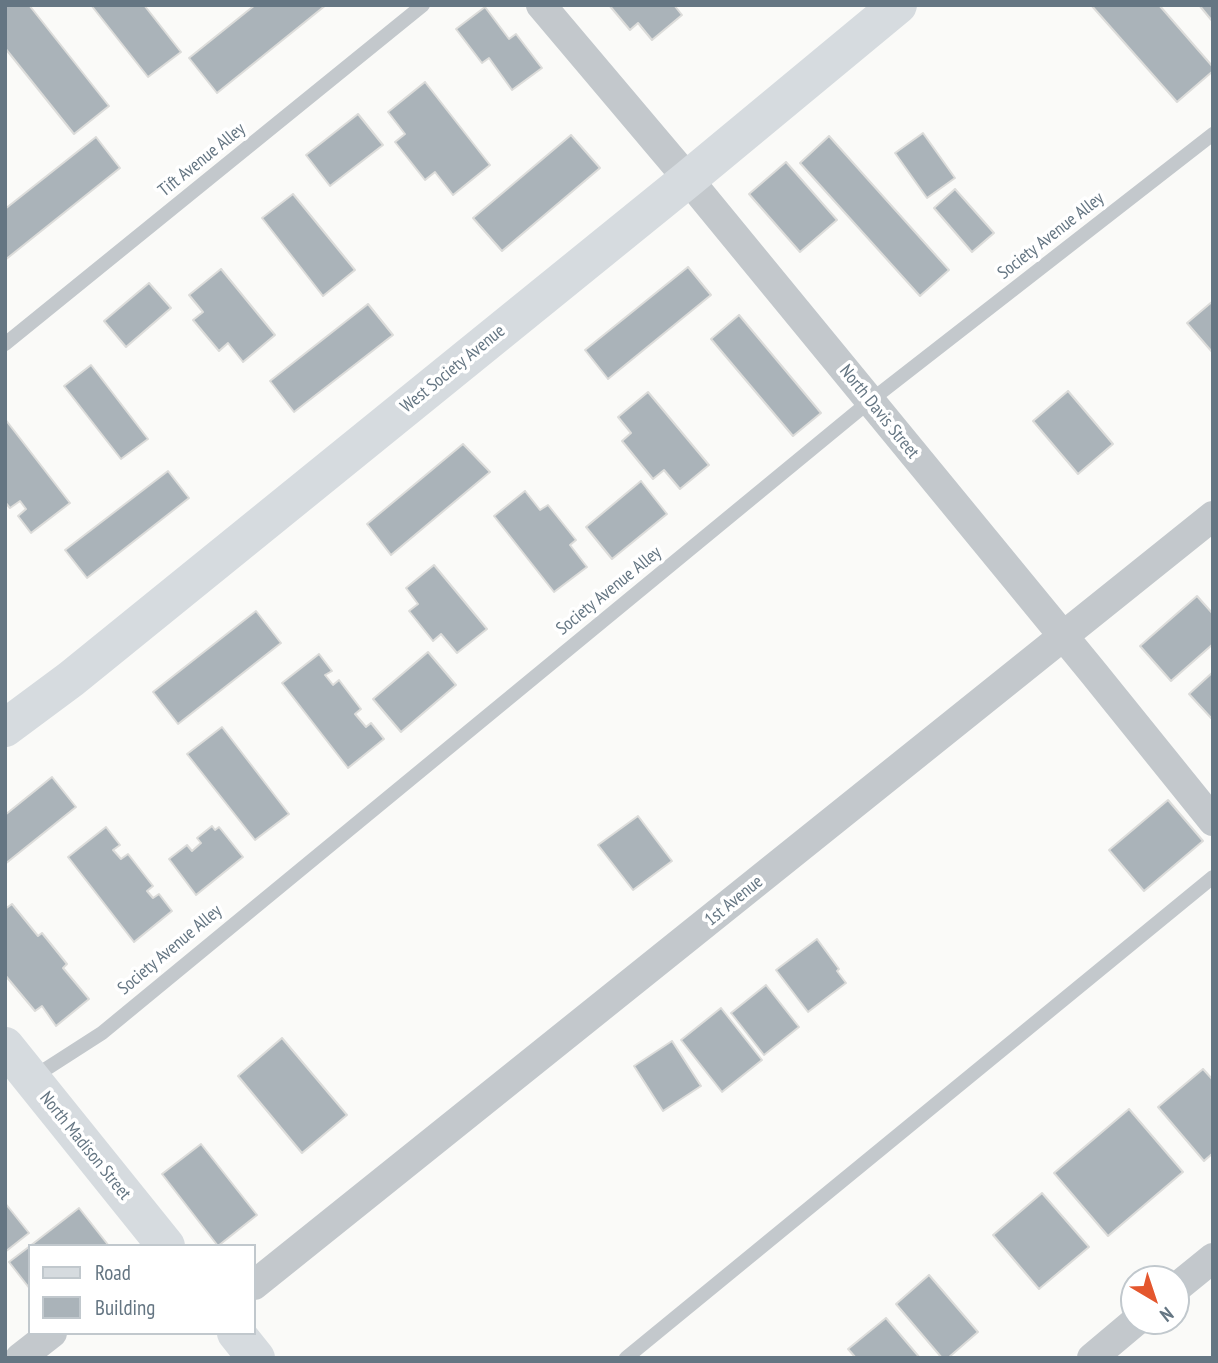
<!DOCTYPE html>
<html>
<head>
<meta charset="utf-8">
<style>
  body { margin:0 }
  #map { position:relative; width:1218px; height:1363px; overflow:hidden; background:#fafaf8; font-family:"PT Sans Narrow",sans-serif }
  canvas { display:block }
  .frame { position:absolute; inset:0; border:7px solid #657683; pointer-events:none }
  .legend { position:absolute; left:28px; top:1244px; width:228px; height:91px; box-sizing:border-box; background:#fff; border:2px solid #c1c8cd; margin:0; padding:9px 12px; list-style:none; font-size:21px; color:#657683 }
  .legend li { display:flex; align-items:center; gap:14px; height:35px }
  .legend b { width:35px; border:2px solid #c1c8cd }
  .north { position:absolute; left:1120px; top:1265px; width:70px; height:70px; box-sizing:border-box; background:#fff; border:2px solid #c1c8cd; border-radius:50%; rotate:141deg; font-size:19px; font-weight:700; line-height:28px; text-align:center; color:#657683 }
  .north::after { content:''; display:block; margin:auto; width:24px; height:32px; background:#e4572e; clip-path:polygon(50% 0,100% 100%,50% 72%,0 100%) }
</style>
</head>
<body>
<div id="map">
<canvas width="1218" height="1363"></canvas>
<div class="frame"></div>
<ul class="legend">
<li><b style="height:9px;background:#d6dbdf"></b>Road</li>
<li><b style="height:19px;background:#aab3b9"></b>Building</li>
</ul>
<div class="north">N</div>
</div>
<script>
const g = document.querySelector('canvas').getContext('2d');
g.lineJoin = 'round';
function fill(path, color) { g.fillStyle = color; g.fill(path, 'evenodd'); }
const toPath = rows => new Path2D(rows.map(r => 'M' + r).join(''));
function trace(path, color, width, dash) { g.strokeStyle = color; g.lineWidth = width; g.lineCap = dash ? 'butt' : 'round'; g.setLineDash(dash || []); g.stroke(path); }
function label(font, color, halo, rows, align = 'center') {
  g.font = font + ' "PT Sans Narrow",sans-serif'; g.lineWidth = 7; g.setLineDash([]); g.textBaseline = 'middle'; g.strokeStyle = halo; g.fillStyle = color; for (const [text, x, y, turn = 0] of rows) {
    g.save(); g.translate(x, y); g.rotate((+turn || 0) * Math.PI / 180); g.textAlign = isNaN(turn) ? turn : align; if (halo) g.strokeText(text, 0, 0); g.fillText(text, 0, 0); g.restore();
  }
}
const building = toPath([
  [5,5,29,5,109,106,74,134,5,48,5,5],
  [91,5,144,5,181,52,148,77,91,5],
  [255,5,326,5,217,93,189,58,255,5],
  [609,5,674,5,682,15,652,40,638,23,630,30,609,5],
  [1091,5,1159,5,1213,67,1213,71,1177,102,1091,5],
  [1199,5,1213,5,1213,22,1199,5],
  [485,7,509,39,516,34,542,68,512,90,489,58,482,63,456,29,485,7],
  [425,82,490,165,453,195,435,172,425,180,395,142,405,134,388,112,425,82],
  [358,114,383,145,330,186,306,155,358,114],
  [923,133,955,178,927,198,895,153,923,133],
  [571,135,600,168,502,251,473,218,571,135],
  [829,136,949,270,920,296,800,163,829,136],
  [96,137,120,168,5,260,5,209,96,137],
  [786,162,837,220,800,252,749,194,786,162],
  [955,189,994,233,972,252,934,208,955,189],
  [293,194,355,270,323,296,262,218,293,194],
  [688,267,711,295,608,379,585,350,688,267],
  [221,269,275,335,243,362,228,343,219,351,193,320,203,312,189,295,221,269],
  [149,283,171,308,126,347,104,321,149,283],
  [1213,301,1213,353,1187,323,1213,301],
  [368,304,393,335,294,412,270,381,368,304],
  [739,315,821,413,793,436,711,339,739,315],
  [91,365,148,439,121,459,64,386,91,365],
  [1068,391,1113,444,1078,474,1033,421,1068,391],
  [648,392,709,465,680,489,664,470,653,479,622,441,631,433,618,417,648,392],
  [5,419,70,503,31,533,18,516,26,509,20,501,10,508,5,502,5,419],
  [463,444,490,472,391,555,367,524,463,444],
  [168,471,189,498,87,578,65,550,168,471],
  [641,481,667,514,612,559,586,527,641,481],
  [525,491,540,510,548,505,576,540,570,545,587,567,554,592,494,516,525,491],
  [434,565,487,629,457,653,441,634,433,641,409,611,418,604,406,588,434,565],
  [1197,596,1213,614,1213,644,1171,681,1140,646,1197,596],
  [256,611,281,643,178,724,153,692,256,611],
  [428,652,456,685,401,732,373,699,428,652],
  [319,654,332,671,325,675,333,685,339,680,361,709,355,714,366,727,371,723,384,739,348,768,282,683,319,654],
  [1213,672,1213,720,1189,694,1213,672],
  [222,727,289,814,255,840,187,754,222,727],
  [52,777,76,807,5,864,5,815,52,777],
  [1168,800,1203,841,1144,891,1109,850,1168,800],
  [638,816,672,861,633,890,598,845,638,816],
  [212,826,215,830,219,827,243,857,196,895,169,859,187,845,192,851,201,843,197,838,212,826],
  [106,827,120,845,113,850,121,859,128,854,153,886,147,891,153,898,159,894,172,911,134,942,68,857,106,827],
  [12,904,38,936,42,933,67,964,63,968,89,999,56,1026,42,1006,35,1011,5,975,5,909,12,904],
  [817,939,839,969,837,971,846,983,808,1012,776,970,817,939],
  [766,985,799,1027,764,1055,731,1013,766,985],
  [721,1008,762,1060,722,1092,681,1040,721,1008],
  [282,1038,347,1115,302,1153,238,1076,282,1038],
  [672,1041,701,1086,663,1111,634,1066,672,1041],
  [1203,1069,1213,1080,1213,1153,1204,1161,1158,1107,1203,1069],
  [1129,1109,1183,1172,1108,1236,1054,1173,1129,1109],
  [201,1144,257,1215,218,1246,162,1174,201,1144],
  [1042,1193,1089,1247,1039,1289,993,1235,1042,1193],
  [5,1203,29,1233,5,1252,5,1203],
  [79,1208,109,1246,30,1246,79,1208],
  [30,1246,30,1289,9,1262,30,1246],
  [929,1275,978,1332,948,1358,942,1358,896,1304,929,1275],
  [886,1318,920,1358,856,1358,848,1349,886,1318]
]);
fill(building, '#aab3b9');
trace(building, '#dcdcda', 2);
trace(toPath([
  [5,344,423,5],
  [32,1078,102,1033,870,401,1213,134],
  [626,1358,1213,877]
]), '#c3c8cc', 14);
trace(toPath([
  [541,5,688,179,1092,671,1213,821],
  [254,1285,1213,516],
  [1176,1288,1213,1258],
  [20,1358,52,1333],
  [1092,1358,1136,1321]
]), '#c3c8cc', 30);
trace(toPath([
  [5,728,71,679,688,179,898,5],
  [5,1046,166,1246],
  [236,1333,256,1358]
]), '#d6dbdf', 38);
label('18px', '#657683', '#fff', [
  ["Tift Avenue Alley",202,160,-39],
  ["Society Avenue Alley",1051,236,-38],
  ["West Society Avenue",453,369,-39],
  ["North Davis Street",879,412,51],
  ["Society Avenue Alley",609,591,-39],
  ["1st Avenue",734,901,-39],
  ["Society Avenue Alley",170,950,-40],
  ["North Madison Street",85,1146,51]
]);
</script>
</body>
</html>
